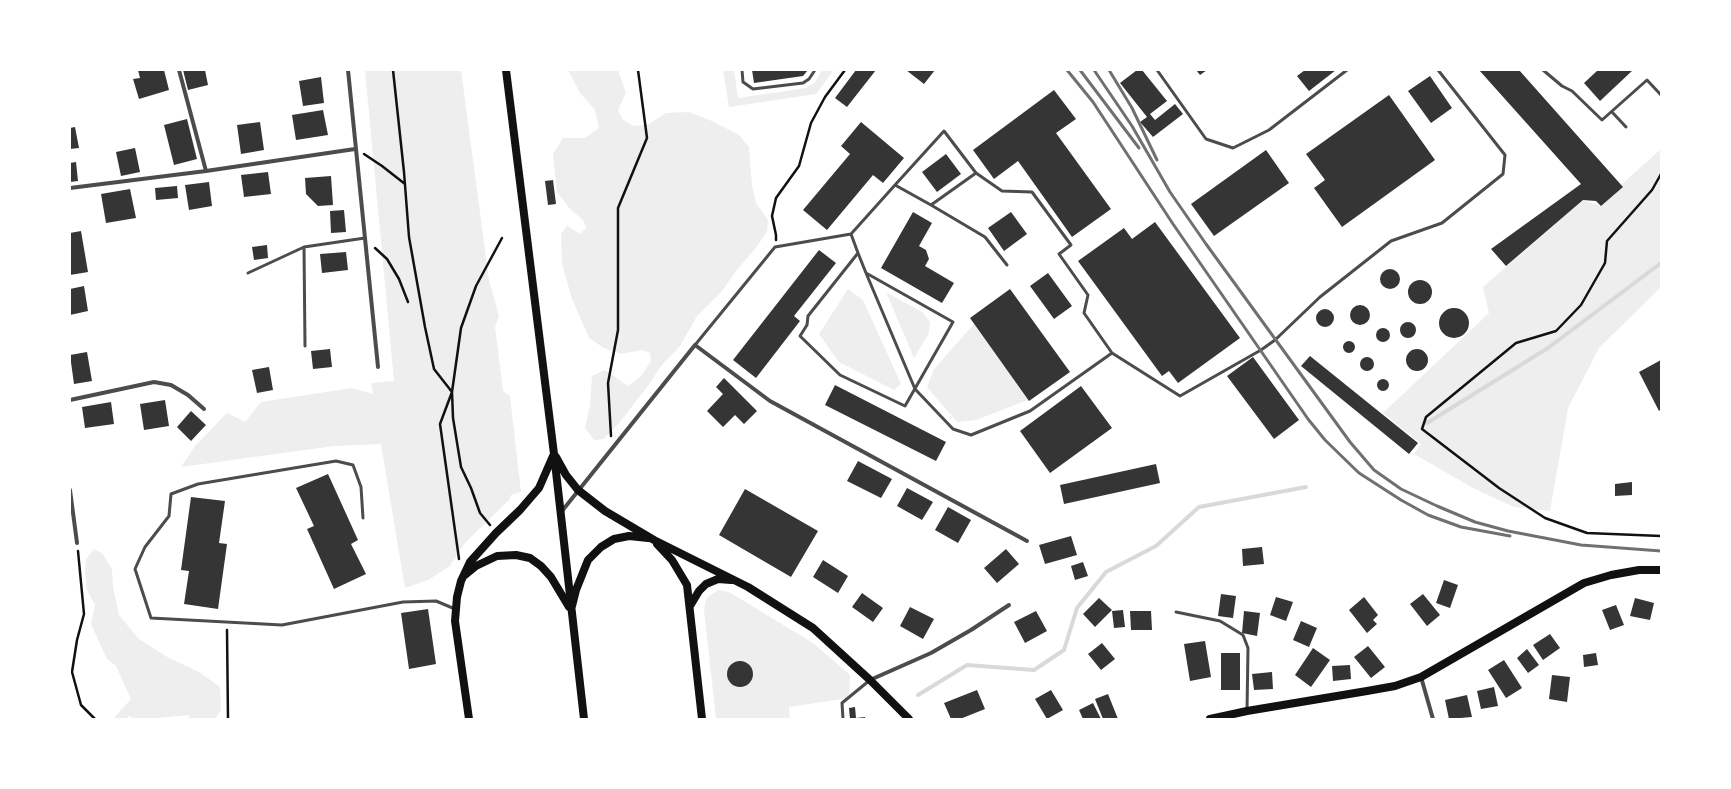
<!DOCTYPE html>
<html>
<head>
<meta charset="utf-8">
<style>
  body { margin:0 }
  #map { position:relative; width:1731px; height:789px; overflow:hidden; background:#fff; font-family:"Sofia Sans Condensed",sans-serif }
  canvas { display:block }
  .frame { position:absolute; inset:0; border:71px solid #fff; pointer-events:none }
</style>
</head>
<body>
<div id="map">
<canvas width="1731" height="789"></canvas>
<div class="frame"></div>
</div>
<script>
const g = document.querySelector('canvas').getContext('2d');
g.lineJoin = 'round';
function fill(path, color) { g.fillStyle = color; g.fill(path, 'evenodd'); }
const toPath = rows => new Path2D(rows.map(r => 'M' + r).join(''));
function trace(path, color, width, dash) { g.strokeStyle = color; g.lineWidth = width; g.lineCap = dash ? 'butt' : 'round'; g.setLineDash(dash || []); g.stroke(path); }
fill(toPath([
  [365,70,461,70,489,280,499,316,495,327,503,391,510,396,521,492,511,495,510,499,464,544,450,566,428,580,405,588,381,444,334,446,181,467,195,446,227,413,245,422,261,402,352,388,373,394,371,383,394,381],
  [568,70,618,70,626,93,618,110,623,120,634,126,649,124,666,113,689,112,712,121,739,135,749,147,752,186,756,203,768,220,767,232,755,249,736,271,722,291,697,316,680,346,661,366,650,383,620,422,604,439,594,440,585,428,590,405,592,376,605,370,628,386,641,376,651,361,650,353,642,350,621,354,604,348,589,338,572,299,562,264,561,234,567,226,580,234,586,228,583,220,570,209,557,192,553,154,563,138,585,138,599,128,595,110,580,93],
  [723,70,734,70,738,98,806,88,815,82,822,70,834,70,816,94,729,107],
  [1661,149,1661,287,1599,348,1568,408,1550,511,1514,507,1473,488,1414,454,1421,444,1383,413,1489,313,1483,287,1583,200,1601,206,1622,187,1621,185],
  [848,289,863,300,901,384,894,390,839,362,819,334],
  [886,292,922,312,930,322,929,333,914,358],
  [974,324,1028,400,976,420,957,422,927,387,934,369],
  [94,549,102,553,112,569,113,587,119,615,139,639,169,658,199,672,220,687,221,710,215,719,190,719,188,715,148,719,135,719,128,716,128,719,114,718,131,699,116,666,107,659,91,624,95,605,87,590,85,573,86,559],
  [718,590,729,592,813,643,850,675,849,698,789,707,790,719,716,719,704,610,705,603,708,597]
]), '#eee');
trace(toPath([
  [1427,423,1548,348,1661,263],
  [918,695,967,665,1034,670,1064,650,1077,608,1106,572,1156,546,1199,507,1306,487]
]), '#d9d9d9', 4);
fill(toPath([
  [138,70,164,70,169,90,139,99,133,79,140,78],
  [183,70,205,70,208,85,188,90],
  [752,70,808,70,803,76,754,83],
  [856,70,876,70,847,107,835,98],
  [906,70,935,70,924,84],
  [1137,70,1142,70,1167,101,1150,114,1155,120,1175,104,1183,114,1153,137,1140,122,1147,117,1120,83],
  [1196,70,1207,70,1200,75],
  [1305,70,1336,70,1309,91,1297,76],
  [1479,70,1519,70,1623,187,1601,206,1596,201,1583,200,1506,266,1491,249,1581,184],
  [1598,70,1633,70,1600,101,1584,83],
  [1430,76,1452,108,1431,123,1408,91],
  [321,77,324,103,303,106,299,81],
  [1054,90,1076,119,1056,133,1111,209,1072,237,1018,161,994,179,973,150],
  [1389,95,1435,160,1342,227,1314,188,1325,180,1306,154],
  [323,110,328,135,296,140,292,115],
  [187,119,197,159,174,165,164,125],
  [260,122,264,150,241,154,237,125],
  [861,122,904,158,883,183,873,175,827,230,803,210,850,154,841,146],
  [75,127,79,148,70,149,70,128],
  [135,148,140,172,121,176,116,152],
  [1266,150,1289,183,1214,236,1191,204],
  [946,154,961,174,937,192,922,172],
  [76,162,78,181,70,182,70,163],
  [268,172,271,194,244,197,241,175],
  [331,176,333,205,318,206,306,194,305,178],
  [553,180,556,204,548,205,545,181],
  [209,182,212,206,189,210,185,185],
  [177,186,178,198,156,200,155,188],
  [130,189,136,218,106,223,101,194],
  [344,210,346,232,331,233,330,211],
  [913,212,932,223,919,246,926,250,929,259,925,266,954,283,942,303,881,268],
  [1011,212,1027,234,1004,251,988,228],
  [1155,222,1240,338,1178,383,1169,371,1162,376,1078,261,1124,228,1132,239],
  [81,231,88,272,70,275,70,233],
  [267,245,268,258,254,260,252,247],
  [819,250,836,263,794,316,800,321,756,378,733,360],
  [346,252,348,270,322,273,320,254],
  '1380 279a10 10 0 1 1 20 0a10 10 0 1 1-20 0Z',
  [1048,273,1072,306,1054,319,1030,286],
  '1408 292a12 12 0 1 1 24 0a12 12 0 1 1-24 0Z',
  [84,286,88,311,70,315,70,289],
  [1010,289,1070,372,1029,401,970,318],
  '1350 315a10 10 0 1 1 20 0a10 10 0 1 1-20 0Z',
  '1439 323a15 15 0 1 1 30 0a15 15 0 1 1-30 0Z',
  '1316 318a9 9 0 1 1 18 0a9 9 0 1 1-18 0Z',
  '1400 330a8 8 0 1 1 16 0a8 8 0 1 1-16 0Z',
  '1376 335a7 7 0 1 1 14 0a7 7 0 1 1-14 0Z',
  '1343 347a6 6 0 1 1 12 0a6 6 0 1 1-12 0Z',
  '1406 360a11 11 0 1 1 22 0a11 11 0 1 1-22 0Z',
  [330,349,332,367,313,369,311,351],
  [87,352,92,381,74,384,70,355],
  [1310,356,1418,443,1409,454,1301,366],
  '1360 364a7 7 0 1 1 14 0a7 7 0 1 1-14 0Z',
  [1253,357,1299,420,1274,439,1227,376],
  [1661,360,1661,409,1659,411,1639,372],
  [269,367,273,390,257,393,252,370],
  [724,378,757,411,744,424,735,415,723,427,707,411,723,394,716,387],
  '1377 385a6 6 0 1 1 12 0a6 6 0 1 1-12 0Z',
  [835,385,946,442,936,461,825,405],
  [1081,386,1112,428,1050,473,1020,431],
  [165,400,169,426,144,430,140,404],
  [111,402,114,424,85,428,82,407],
  [191,411,206,425,191,441,177,427],
  [858,461,892,479,881,498,847,481],
  [1156,464,1160,483,1064,504,1060,485],
  [328,474,358,540,351,544,366,574,334,589,307,529,314,526,296,488],
  [1632,482,1632,495,1615,496,1615,484],
  [907,488,933,502,922,520,897,506],
  [745,489,818,531,791,577,719,535],
  [191,497,225,501,219,543,227,544,218,609,184,604,189,571,181,570],
  [948,507,971,520,958,543,935,530],
  [1071,536,1077,555,1045,564,1039,545],
  [1262,547,1264,564,1243,566,1242,549],
  [1006,549,1019,564,997,583,984,568],
  [823,560,848,576,838,593,813,577],
  [1083,562,1088,576,1075,580,1071,566],
  [1444,580,1458,585,1450,608,1436,603],
  [862,593,883,608,873,622,852,607],
  [1221,594,1236,596,1233,618,1218,616],
  [1423,594,1440,615,1427,626,1410,604],
  [1276,597,1293,602,1286,621,1270,615],
  [1364,597,1378,615,1373,620,1377,624,1367,633,1349,610],
  [1099,598,1112,610,1095,627,1083,614],
  [1635,598,1654,603,1650,620,1630,616],
  [1616,605,1624,625,1610,630,1602,610],
  [910,607,934,619,923,639,900,626],
  [428,609,436,664,409,669,401,613],
  [1123,610,1125,627,1114,628,1112,611],
  [1036,611,1047,631,1025,643,1014,622],
  [1130,611,1151,611,1152,630,1131,630],
  [1244,611,1260,613,1257,636,1242,633],
  [1301,621,1317,628,1309,647,1293,640],
  [1550,634,1560,648,1543,660,1533,645],
  [1205,641,1211,677,1190,681,1184,644],
  [1102,643,1115,659,1101,670,1088,654],
  [1368,646,1385,667,1371,678,1354,657],
  [1313,648,1330,660,1311,687,1295,675],
  [1527,649,1539,665,1528,673,1517,658],
  [1221,653,1240,653,1240,690,1221,690],
  [1596,653,1598,665,1584,667,1583,655],
  [1504,660,1522,688,1506,698,1488,670],
  '727 674a13 13 0 1 1 26 0a13 13 0 1 1-26 0Z',
  [1350,665,1351,679,1333,681,1332,666],
  [1272,672,1273,689,1254,690,1252,674],
  [1552,675,1570,677,1567,702,1549,699],
  [1494,687,1498,706,1481,709,1477,691],
  [977,690,985,709,960,719,951,719,944,703],
  [1051,690,1063,710,1047,719,1035,699],
  [1108,694,1118,719,1103,719,1095,699],
  [1467,695,1472,717,1449,719,1445,700],
  [1093,703,1101,719,1083,719,1079,710],
  [855,707,856,718,865,717,865,719,850,719,849,708]
]), '#353535');
trace(toPath([
  [393,70,404,172,409,237,425,327,434,369,452,392,440,424,459,559],
  [364,154,382,166,405,184],
  [1661,174,1652,190,1607,241,1605,263,1581,305,1556,331,1516,343,1426,417,1422,429,1499,488,1545,518,1587,533,1661,536],
  [776,240,776,235,772,216,776,198,799,166,811,123,825,97,845,70],
  [375,248,387,259,399,279,408,302],
  [611,436,608,383,618,330,618,208,647,138,638,70],
  [490,525,480,513,471,488,461,467,453,418,452,392,461,328,476,286,502,238],
  [78,551,84,614,77,640,72,672,81,705,95,719],
  [227,630,228,719]
]), '#111', 2.5);
trace(toPath([
  [742,70,743,82,753,89,803,83,809,79,815,70],
  [1157,70,1206,139,1233,148,1269,130,1347,70],
  [1543,70,1562,86,1572,91,1602,120,1647,80,1661,95],
  [1612,112,1626,127],
  [976,173,1002,191,1032,192,1071,245,1059,254,1088,295,1084,313,1112,353],
  [931,205,985,237,1007,265],
  [851,234,858,253,866,273,953,322,905,406,840,375,800,336,807,325,808,316,858,253],
  [304,247,305,346],
  [248,273,304,247,365,238],
  [866,273,915,389,953,429,971,435,1030,411,1112,353,1180,396,1261,350,1275,340,1320,297,1391,241,1442,223,1503,174,1505,155,1438,70],
  [695,345,775,247,851,234,895,185,944,131,976,173,931,205,895,185],
  [363,518,361,487,353,465,336,461,198,484,171,494,169,516,145,547,135,569,151,618,282,625,403,602,436,601,455,609],
  [1176,612,1220,621,1243,635,1248,648,1247,711],
  [843,719,842,703,870,680]
]), '#4c4c4c', 3);
trace(toPath([
  [179,70,206,171],
  [348,70,378,367],
  [70,188,206,171,355,149],
  [70,400,154,382,171,385,188,395,204,409],
  [70,490,77,543],
  [562,511,695,345,770,401,1027,541],
  [1421,677,1433,719],
  [870,680,931,653,971,630,1009,605]
]), '#4c4c4c', 4);
trace(toPath([
  [506,70,554,454,584,719],
  [556,457,566,475,578,490,605,511,654,540,748,587,813,628,870,680,909,719],
  [657,544,672,560,687,585,702,719],
  [465,575,476,566,497,556,516,555,530,558,541,566,551,577,569,607],
  [572,606,576,590,588,560,601,547,614,539,629,536,648,538],
  [690,606,699,591,706,584,718,579,731,580],
  [469,719,455,621,457,597,461,581,470,562,496,533,520,510,539,488,553,456],
  [1210,719,1247,711,1367,691,1395,686,1421,677,1584,583,1611,575,1639,570,1661,570]
]), '#111', 8);
trace(toPath([
  [1067,70,1093,102,1173,224,1308,419,1325,440,1359,473,1401,500,1428,515,1461,527,1510,536],
  [1080,70,1139,148],
  [1094,70,1132,126,1170,192,1206,244,1350,442,1374,470,1401,489,1437,506,1475,522,1508,531,1581,545,1661,551],
  [1109,70,1132,108,1157,160]
]), '#707070', 3);
</script>
</body>
</html>
